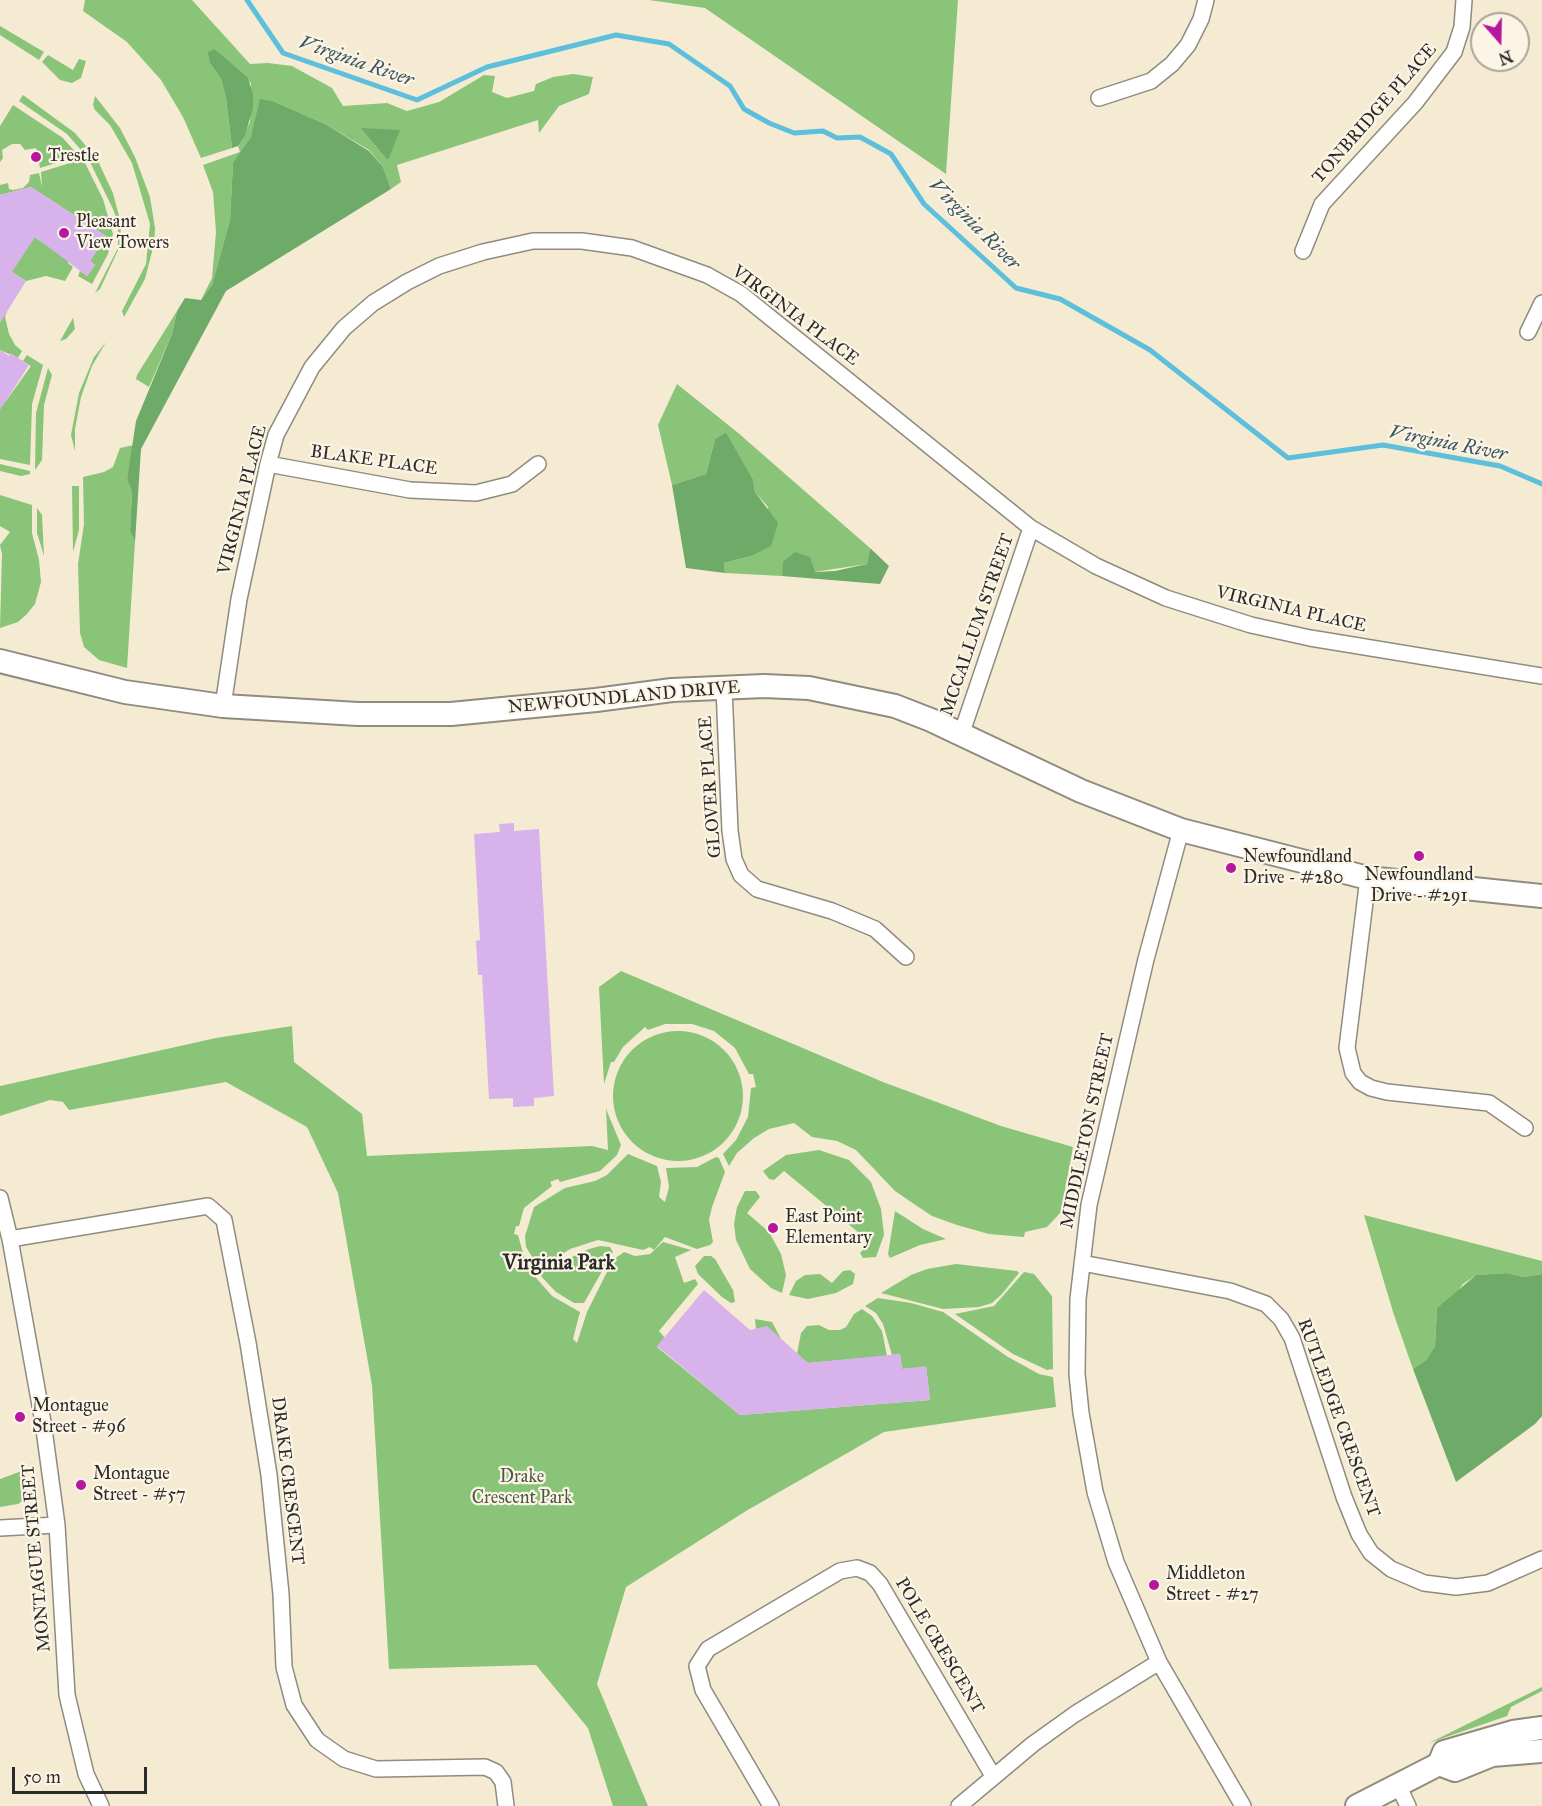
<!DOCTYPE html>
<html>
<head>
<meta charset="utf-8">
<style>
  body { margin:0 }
  #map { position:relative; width:1542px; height:1806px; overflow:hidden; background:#f5ebd3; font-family:"IM FELL Great Primer",serif }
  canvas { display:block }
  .north { position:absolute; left:1470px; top:12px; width:60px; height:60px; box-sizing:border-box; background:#fcf5e5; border:2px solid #a8a49b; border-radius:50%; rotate:160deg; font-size:16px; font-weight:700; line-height:24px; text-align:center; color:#2b2b2b }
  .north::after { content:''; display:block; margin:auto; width:21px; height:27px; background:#b5179e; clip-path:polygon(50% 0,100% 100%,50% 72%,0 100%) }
  .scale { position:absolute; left:12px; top:1767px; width:135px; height:27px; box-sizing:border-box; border:3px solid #2b2b2b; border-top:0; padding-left:8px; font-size:18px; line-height:21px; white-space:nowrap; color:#2b2b2b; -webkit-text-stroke:4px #fcf5e5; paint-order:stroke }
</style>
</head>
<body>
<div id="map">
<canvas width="1542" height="1806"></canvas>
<div class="north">N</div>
<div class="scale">50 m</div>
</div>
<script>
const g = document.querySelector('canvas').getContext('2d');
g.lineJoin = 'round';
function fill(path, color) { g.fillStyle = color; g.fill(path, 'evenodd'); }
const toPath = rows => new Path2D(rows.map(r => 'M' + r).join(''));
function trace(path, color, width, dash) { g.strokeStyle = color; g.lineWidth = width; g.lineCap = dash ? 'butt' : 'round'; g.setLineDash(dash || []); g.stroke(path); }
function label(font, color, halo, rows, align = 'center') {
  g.font = font + ' "IM FELL Great Primer",serif'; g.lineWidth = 4.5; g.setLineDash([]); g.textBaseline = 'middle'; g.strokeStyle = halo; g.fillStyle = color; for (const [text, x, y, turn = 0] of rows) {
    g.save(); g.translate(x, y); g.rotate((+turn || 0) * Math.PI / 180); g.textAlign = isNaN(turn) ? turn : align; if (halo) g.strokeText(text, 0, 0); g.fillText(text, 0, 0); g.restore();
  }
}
fill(toPath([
  [85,0,192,0,250,64,268,63,292,66,332,88,343,106,387,103,407,111,439,102,484,75,495,76,492,92,507,98,534,91,536,84,553,77,573,74,593,77,589,94,559,106,539,133,538,120,397,165,401,182,391,189,383,167,369,150,327,125,275,102,259,112,251,137,233,162,230,220,212,285,201,300,212,278,216,232,213,192,203,165,240,152,238,146,250,122,251,83,215,49,210,63,221,79,226,98,232,148,201,158,183,117,161,80,127,42,83,11],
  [649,0,958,0,946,174,705,8],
  [0,26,44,52,39,60,0,35],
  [48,55,73,70,79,59,86,61,81,78,72,83,60,80,42,62],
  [23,95,75,133,97,159,113,193,121,224,120,246,100,289,95,293,118,248,118,222,113,209,88,158,67,134,19,101],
  [95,96,120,128,135,157,150,197,155,228,154,244,145,279,124,317,122,311,146,264,150,224,132,163,110,125,95,110,93,105],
  [13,105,63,138,79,156,40,168,36,148,25,150,20,144,12,144,2,150,3,158,0,162,0,126],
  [83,159,103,199,113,234,108,254,92,284,78,276,80,271,87,276,95,265,90,261,106,236,31,187,0,195,0,185,8,183,9,189,13,190,23,188,29,182,30,175,39,173,42,187,41,172],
  [24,230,69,260,68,263,73,267,65,281,46,276,26,281,12,272,0,241],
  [0,307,7,311,5,317,9,334,15,345,22,351,18,358,0,350],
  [177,311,172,334,149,387,136,379,137,375],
  [73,318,75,329,66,339,60,341],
  [106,342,92,366,81,397,75,429,75,451,71,435,79,393,94,357],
  [27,355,43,365,32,404,30,465,0,459,0,397,6,401,31,366,23,361],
  [48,368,52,375,44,405,42,460,35,470,36,413],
  [677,384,737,432,870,548,867,564,814,572,784,562,782,576,725,573,724,563,751,556,768,507,755,492,753,479,726,432,715,439,706,474,672,485,658,425],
  [134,445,127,480,132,492,130,531,135,542,127,668,99,660,84,647,80,633,78,564,84,524,83,477,104,472,113,467,120,448],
  [0,464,30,471,30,474,21,476,0,471],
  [72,486,79,486,79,530,73,552],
  [0,495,32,505,32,533,39,560,41,582,35,604,27,614,18,622,0,628,2,554,0,545,10,532,0,526],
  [37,508,42,515,44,556,37,533],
  [621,971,883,1082,1001,1126,1073,1147,1061,1212,1047,1227,1025,1232,1024,1237,989,1234,957,1225,932,1216,914,1204,895,1191,856,1150,837,1141,812,1137,794,1123,769,1129,754,1138,737,1153,729,1166,723,1154,736,1140,748,1117,751,1088,756,1087,753,1074,749,1074,735,1048,714,1031,692,1024,665,1024,648,1030,645,1027,623,1047,614,1062,611,1062,604,1084,599,987],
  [292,1026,294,1062,362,1114,367,1156,592,1146,608,1150,606,1109,621,1145,617,1155,600,1171,560,1182,558,1179,550,1182,552,1186,524,1208,519,1226,516,1226,514,1234,518,1235,525,1260,504,1259,509,1267,530,1271,552,1296,580,1312,573,1339,577,1343,587,1312,613,1260,624,1252,635,1256,650,1254,663,1242,691,1250,675,1257,684,1283,695,1279,698,1284,659,1331,665,1338,657,1347,740,1415,930,1400,926,1367,902,1369,900,1354,892,1355,883,1324,876,1313,865,1306,878,1298,911,1303,943,1312,1008,1357,1039,1374,1053,1377,1056,1407,884,1432,746,1511,626,1587,597,1684,648,1806,613,1806,588,1728,536,1665,389,1669,372,1385,338,1193,307,1127,226,1082,69,1110,63,1102,50,1100,0,1116,0,1086,216,1038],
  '613 1096a65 65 0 1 1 130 0a65 65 0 1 1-130 0Z',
  [819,1150,849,1160,871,1182,881,1209,884,1235,876,1257,863,1258,860,1253,870,1242,784,1171,774,1180,769,1179,763,1171,786,1155],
  [628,1154,657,1166,661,1182,659,1197,665,1202,669,1187,666,1168,697,1167,716,1157,719,1158,725,1172,712,1207,709,1220,713,1242,710,1245,697,1249,665,1237,654,1250,650,1247,643,1250,598,1240,570,1249,548,1263,536,1263,526,1247,525,1236,534,1207,565,1188,595,1181,607,1175],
  [745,1191,756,1191,760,1197,747,1213,769,1232,781,1254,786,1275,782,1293,771,1288,750,1269,736,1240,734,1224,737,1207],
  [895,1211,923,1229,946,1239,920,1245,890,1258,888,1254],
  [1364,1215,1542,1261,1542,1274,1524,1277,1507,1273,1476,1275,1463,1284,1454,1296,1437,1308,1435,1346,1427,1359,1413,1369,1394,1315],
  [600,1246,610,1247,613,1252,584,1303,574,1303,556,1292,538,1273,589,1249],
  [704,1256,711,1256,715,1259,733,1290,735,1302,731,1303,722,1297,698,1274,695,1266],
  [956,1264,1017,1271,1019,1273,1002,1294,992,1303,979,1307,943,1309,881,1293,911,1275,927,1269],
  [850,1270,855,1274,853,1284,836,1293,808,1299,789,1295,796,1281,805,1275,820,1274,832,1283,843,1271],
  [1024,1272,1034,1274,1052,1296,1053,1369,1047,1370,1013,1354,955,1314,994,1306],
  [862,1309,872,1316,882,1331,887,1356,808,1363,797,1354,801,1333,807,1326,819,1325,829,1330,840,1330,846,1327,854,1314],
  [755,1319,772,1322,781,1339,756,1329],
  [27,1469,27,1498,18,1504,0,1507,0,1479],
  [1542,1687,1542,1691,1511,1707,1507,1716,1429,1743]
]), '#89c478');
fill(toPath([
  [215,49,248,78,253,94,253,108,245,135,238,146,232,148,226,98,221,79,210,63,208,52],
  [260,99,275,102,327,125,369,151,383,167,391,189,226,291,141,449,135,542,130,531,132,492,127,480,136,421,172,334,177,311,185,298,201,300,212,285,230,220,233,162,251,137],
  [361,128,400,130,389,158,387,159],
  [726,432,753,479,755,492,778,523,771,546,751,556,724,563,725,573,686,568,672,485,706,474,715,439],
  [870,548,889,566,880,584,782,576,783,562,795,552,810,557,815,572,835,571,867,564],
  [1507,1273,1524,1277,1542,1274,1542,1416,1535,1424,1456,1482,1413,1369,1427,1359,1435,1346,1437,1308,1476,1275]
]), '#6eaa68');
trace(toPath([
  [247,0,283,53,417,100,487,67,616,35,669,44,730,86,744,109,769,123,794,133,823,131,837,138,860,137,891,154,924,204,1016,288,1060,299,1150,350,1288,458,1383,445,1500,466,1542,484]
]), '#5dbfdc', 5);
fill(toPath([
  [31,187,106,236,90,261,95,265,87,276,35,237,12,272,26,281,0,323,0,195],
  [0,350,9,356,11,353,29,365,0,410],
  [514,823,514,831,539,829,554,1096,534,1098,534,1106,513,1107,513,1098,489,1099,482,975,478,975,476,941,480,940,474,834,500,832,499,824],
  [704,1290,750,1330,767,1326,808,1363,900,1354,902,1369,926,1366,930,1400,740,1415,657,1346]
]), '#d7b2eb');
const street = toPath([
  [1099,98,1151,81,1172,64,1188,45,1201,19,1206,0],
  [1303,251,1322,204,1415,103,1454,52,1462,27,1464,0],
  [1528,332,1542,303],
  [268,464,410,490,476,493,512,484,538,464],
  [724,688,730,831,734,859,741,875,757,889,832,911,875,929,906,957],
  [223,706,239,599,268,464,276,435,312,367,344,328,373,303,407,282,439,266,483,252,533,241,582,241,632,248,707,275,741,294,1031,528,1096,566,1166,598,1251,625,1310,638,1542,676],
  [961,735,1031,528],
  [1181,830,1146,959,1089,1205,1078,1299,1077,1374,1081,1413,1095,1492,1116,1562,1159,1662,1243,1806],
  [1368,878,1347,1048,1353,1073,1360,1082,1371,1088,1387,1092,1489,1103,1525,1128],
  [0,1198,10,1239,43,1422,57,1525,67,1695,86,1774,101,1806],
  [10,1239,208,1206,224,1220,248,1343,269,1475,281,1594,284,1667,294,1705,317,1740,344,1759,376,1769,485,1767,496,1772,503,1782,506,1806],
  [1082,1263,1230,1291,1266,1304,1281,1319,1292,1338,1344,1497,1359,1534,1371,1553,1391,1569,1424,1583,1456,1587,1488,1583,1542,1559],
  [0,1528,57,1525],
  [1398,1785,1408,1806],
  [771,1806,703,1690,697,1666,708,1649,840,1571,857,1568,870,1573,880,1584,993,1776],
  [959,1806,1033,1744,1075,1714,1159,1662]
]);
const secondary = toPath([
  [0,661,125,692,223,706,358,714,451,714,596,700,672,690,764,686,809,688,895,706,931,720,1081,791,1181,830,1368,878,1542,896],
  [1439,1764,1455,1770,1492,1755,1542,1751],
  [1357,1806,1439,1764,1444,1752,1513,1732,1542,1728]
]);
trace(street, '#908b7f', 18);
trace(secondary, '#908b7f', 26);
trace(street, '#fff', 15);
trace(secondary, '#fff', 22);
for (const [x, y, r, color] of [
  [36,157,6,"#b5179e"],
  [64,233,6,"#b5179e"],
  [1419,856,6,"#b5179e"],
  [1231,868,6,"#b5179e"],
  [773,1228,6,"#b5179e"],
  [20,1417,6,"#b5179e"],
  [81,1485,6,"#b5179e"],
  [1154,1585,6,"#b5179e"]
]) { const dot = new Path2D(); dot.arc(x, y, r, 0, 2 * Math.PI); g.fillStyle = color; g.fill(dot); trace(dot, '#fcf5e5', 2); }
label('18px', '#2b2b2b', '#fcf5e5', [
  ["TONBRIDGE PLACE",1375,114,-49],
  ["VIRGINIA PLACE",795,316,37],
  ["BLAKE PLACE",374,461,8],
  ["VIRGINIA PLACE",243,500,-76],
  ["VIRGINIA PLACE",1291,610,13],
  ["MCCALLUM STREET",978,625,-71],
  ["NEWFOUNDLAND DRIVE",624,698,-5],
  ["GLOVER PLACE",711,787,-94],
  ["MIDDLETON STREET",1088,1131,-78],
  ["RUTLEDGE CRESCENT",1338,1418,70],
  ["DRAKE CRESCENT",287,1481,83],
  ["MONTAGUE STREET",37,1558,-95],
  ["POLE CRESCENT",939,1646,59]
]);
label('18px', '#2b2b2b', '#fcf5e5', [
  ["Trestle",48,157],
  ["Pleasant",76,223],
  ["View Towers",76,244],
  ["Newfoundland",1243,858],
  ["Drive - #280",1243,879],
  ["Newfoundland",1419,876,"center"],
  ["Drive - #291",1419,897,"center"],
  ["East Point",785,1218],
  ["Elementary",785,1239],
  ["Montague",32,1407],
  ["Street - #96",32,1428],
  ["Montague",93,1475],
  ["Street - #57",93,1496],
  ["Middleton",1166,1575],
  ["Street - #27",1166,1596]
], 'left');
label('18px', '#475942', '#fcf5e5', [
  ["Drake",522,1478],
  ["Crescent Park",522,1499]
]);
label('italic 20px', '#3a5760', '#fcf5e5', [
  ["Virginia River",356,62,19],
  ["Virginia River",974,225,45],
  ["Virginia River",1448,444,11]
]);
label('bold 21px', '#2b2b2b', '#fcf5e5', [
  ["Virginia Park",559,1264]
]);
</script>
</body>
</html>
